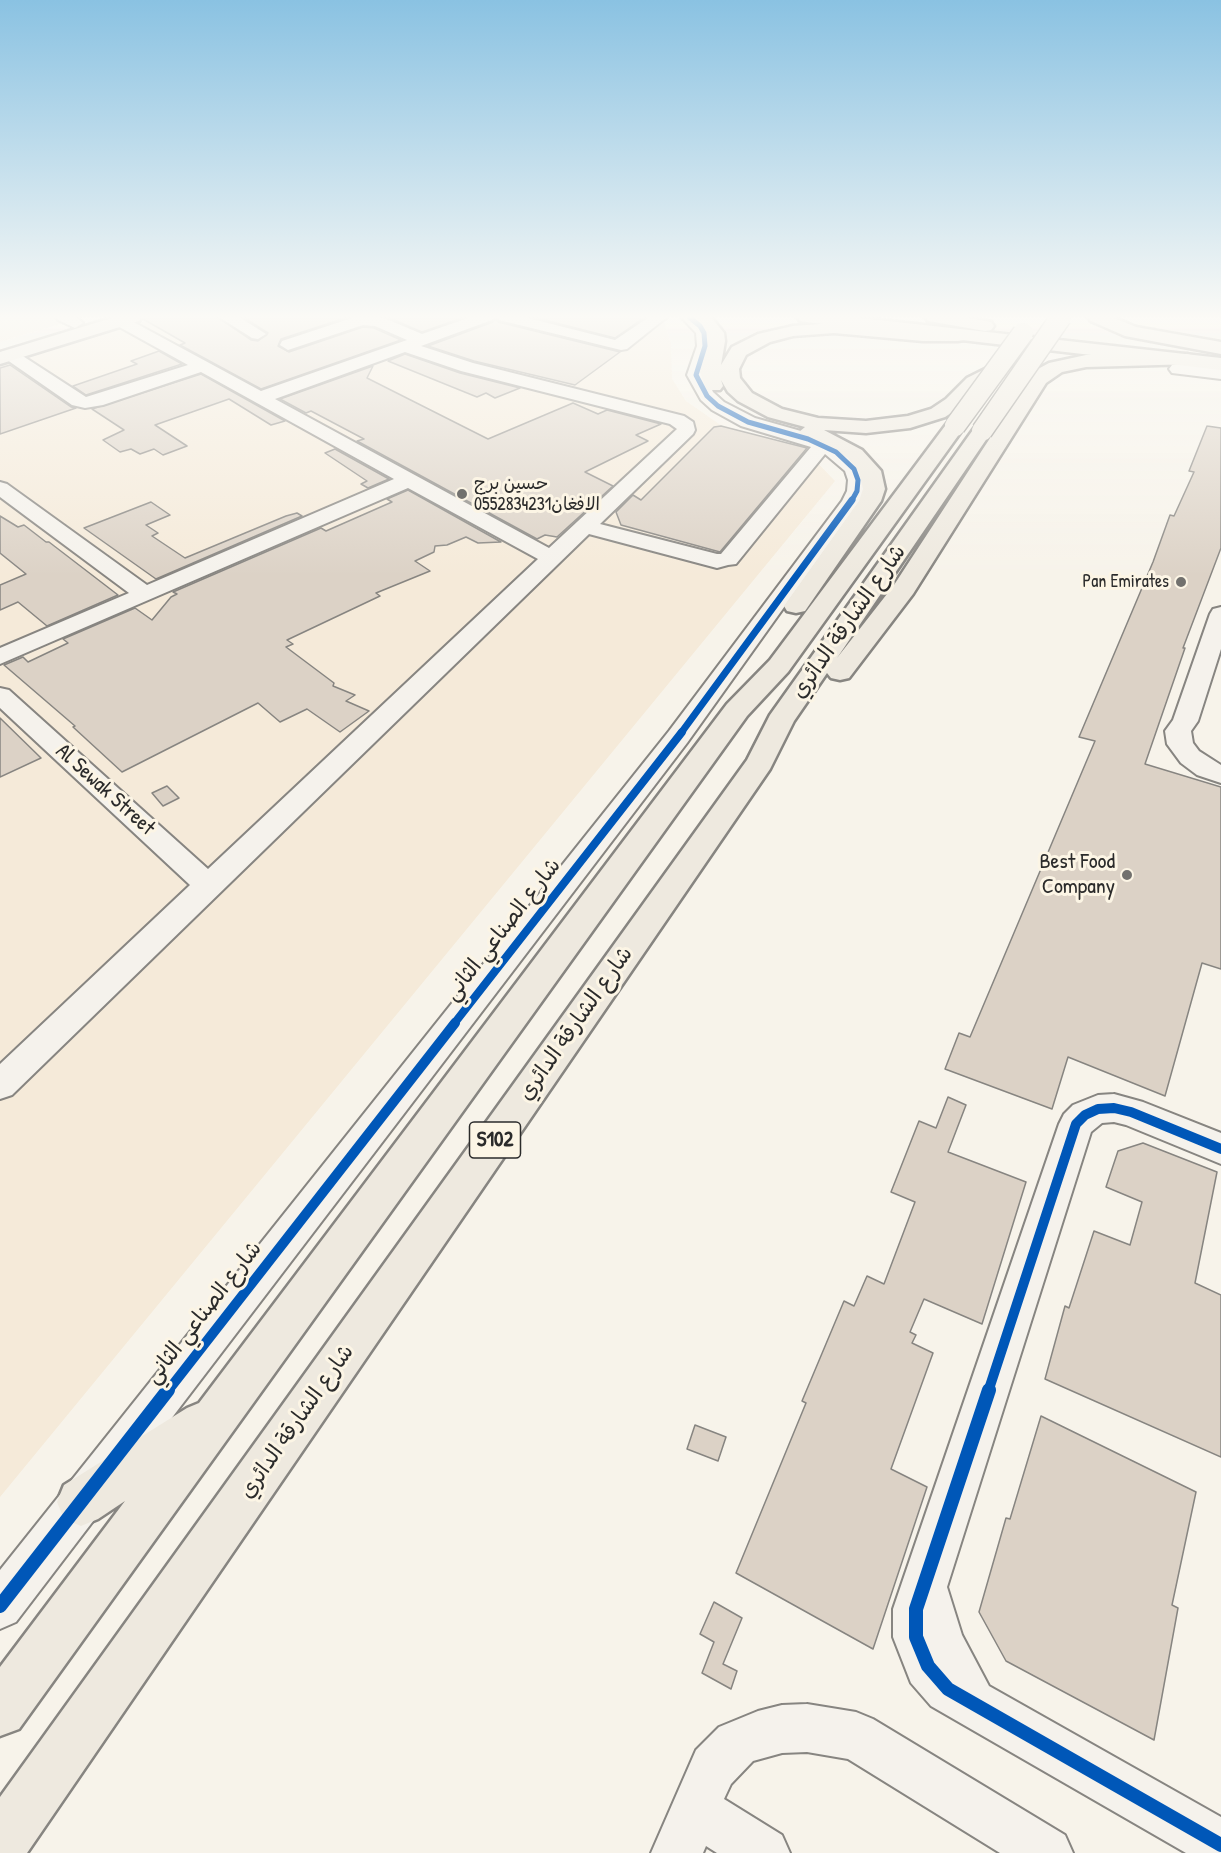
<!DOCTYPE html>
<html>
<head>
<meta charset="utf-8">
<style>
  body { margin:0 }
  canvas { display:block; background:#f7f3ea }
</style>
</head>
<body>
<canvas width="1221" height="1853"></canvas>
<script>
const g = document.querySelector('canvas').getContext('2d');
g.lineJoin = 'round';
function fill(path, color) { g.fillStyle = color; g.fill(path, 'evenodd'); }
const toPath = rows => new Path2D(rows.map(r => 'M' + r).join(''));
function trace(path, color, width, dash) { g.strokeStyle = color; g.lineWidth = width; g.lineCap = dash ? 'butt' : 'round'; g.setLineDash(dash || []); g.stroke(path); }
function label(font, color, halo, rows, align = 'center') {
  g.font = font + ' "Patrick Hand","Playpen Sans Arabic",sans-serif'; g.lineWidth = 6; g.setLineDash([]); g.textBaseline = 'middle'; g.strokeStyle = halo; g.fillStyle = color; for (const [text, x, y, turn = 0] of rows) {
    g.save(); g.translate(x, y); g.rotate((+turn || 0) * Math.PI / 180); g.textAlign = isNaN(turn) ? turn : align; if (halo) g.strokeText(text, 0, 0); g.fillText(text, 0, 0); g.restore();
  }
}
fill(toPath([
  [0,317,83,317,0,342],
  [158,317,659,317,663,319,671,343,672,379,686,401,722,426,808,453,835,481,0,1497,0,366]
]), '#f5ead9');
const building = toPath([
  [144,317,217,317,251,340,258,341,268,333,243,317,348,317,281,339,278,346,289,352,363,327,374,328,401,340,261,389,180,345,185,343,143,319,144,317],
  [387,317,465,317,422,332,387,317],
  [533,317,645,317,615,338,533,317],
  [495,319,498,322,620,352,575,385,474,361,428,346,493,322,495,319],
  [159,351,182,364,86,395,73,386,137,364,131,361,159,351],
  [405,354,460,373,520,388,495,398,486,393,477,397,388,361,405,354],
  [10,365,71,407,76,408,0,434,0,368,10,365],
  [373,366,367,378,488,439,573,403,598,414,607,410,661,424,636,435,648,441,585,472,613,486,557,537,545,535,537,539,357,441,364,439,311,411,306,413,280,399,373,366],
  [201,374,285,421,271,425,229,399,155,425,187,446,163,455,154,449,140,454,131,449,120,452,103,440,124,430,92,409,201,374],
  [721,426,807,448,720,552,621,525,616,512,633,495,641,500,714,427,721,426],
  [1207,426,1221,428,1221,548,1183,648,1185,648,1145,764,1221,787,1221,969,1202,963,1165,1096,1068,1057,1052,1109,945,1069,959,1033,970,1037,1095,741,1079,737,1153,562,1170,515,1174,516,1194,472,1189,471,1207,426],
  [335,449,389,479,368,488,361,484,367,481,325,453,335,449],
  [408,490,501,542,478,543,466,537,447,545,435,546,434,552,415,561,430,571,376,593,380,596,287,640,293,644,286,647,334,683,333,686,355,695,346,701,369,711,340,732,307,709,280,722,258,703,122,772,73,727,75,726,4,665,23,657,28,662,68,643,63,639,135,608,152,620,171,597,177,594,173,592,321,528,326,531,392,502,387,499,408,490],
  [151,502,170,515,146,525,158,533,152,536,185,558,286,516,297,513,302,516,156,579,84,528,151,502],
  [0,516,18,527,24,525,46,542,49,542,118,595,47,626,18,602,0,610,0,585,26,574,0,553,0,516],
  [0,718,41,758,0,777,0,718],
  [167,786,179,798,163,806,152,793,167,786],
  [948,1097,966,1105,948,1152,1026,1182,982,1324,924,1299,910,1332,916,1335,912,1343,933,1353,891,1469,927,1487,873,1649,736,1573,806,1403,802,1401,844,1301,854,1306,867,1276,884,1284,915,1202,891,1192,919,1121,936,1128,948,1097],
  [1143,1143,1217,1172,1195,1283,1221,1295,1221,1457,1045,1379,1065,1306,1069,1308,1094,1231,1130,1245,1142,1202,1106,1187,1118,1151,1143,1143],
  [1041,1416,1196,1492,1172,1605,1178,1608,1154,1740,1006,1661,979,1612,1006,1518,1010,1519,1041,1416],
  [695,1425,726,1437,718,1461,687,1449,695,1425],
  [714,1602,742,1618,723,1664,737,1671,731,1689,702,1673,714,1642,700,1634,714,1602]
]);
fill(building, '#dcd2c6');
trace(building, '#878581', 1.5);
const minor = toPath([
  [56,317,76,317,83,323,75,328,58,320,56,317],
  [117,317,126,318,261,391,407,340,375,326,363,325,288,350,280,345,282,341,355,317,384,318,422,334,471,317,494,317,492,320,421,346,473,363,684,416,693,422,695,430,693,434,600,524,717,554,721,554,811,447,741,426,712,410,701,400,687,375,697,346,696,333,681,317,699,317,712,333,713,346,705,375,713,392,724,402,755,418,815,435,843,448,864,469,868,480,867,491,687,743,16,1622,0,1629,0,1570,669,731,842,501,847,491,848,480,845,471,825,454,736,564,728,565,717,568,589,534,12,1095,0,1099,0,1064,190,885,0,708,0,688,9,690,208,869,538,559,408,488,0,664,0,648,129,593,0,497,0,482,7,484,147,585,394,479,201,372,103,405,85,408,72,405,0,355,3,351,15,351,86,397,188,365,114,324,112,321,117,317],
  [405,352,461,371,670,424,677,429,549,548,275,399,405,352],
  [219,317,239,317,266,334,258,339,252,338,219,317],
  [497,317,524,317,615,340,649,317,667,317,627,349,621,350,499,320,497,317],
  [1178,364,1221,369,1221,379,1172,373,1169,369,1172,365,1178,364],
  [1221,607,1221,649,1198,721,1191,731,1193,743,1199,751,1221,765,1221,783,1197,775,1181,763,1167,744,1165,731,1173,720,1210,614,1213,609,1221,607],
  [1114,1094,1143,1102,1221,1133,1221,1164,1126,1125,1114,1122,1102,1123,1091,1132,947,1587,962,1635,989,1686,1221,1817,1221,1853,1186,1853,931,1706,911,1683,893,1637,893,1609,1059,1124,1064,1114,1073,1105,1098,1095,1114,1094],
  [807,1704,856,1712,873,1719,1065,1835,1073,1853,1000,1853,848,1759,807,1752,782,1753,753,1761,731,1784,724,1799,782,1835,790,1853,717,1853,706,1846,703,1853,651,1853,696,1750,719,1727,758,1711,782,1705,807,1704]
]);
const major = toPath([
  [115,317,142,317,139,321,0,364,0,352,115,317],
  [797,317,852,317,1221,358,1221,370,806,322,800,321,797,317]
]);
const highway = toPath([
  [692,317,711,317,724,333,725,341,721,365,732,347,758,334,793,326,834,323,923,331,958,331,964,332,967,336,964,340,958,341,923,341,834,333,793,336,770,342,746,355,739,369,740,378,752,393,782,409,818,418,866,421,908,416,931,409,946,399,967,378,989,367,1003,367,1006,371,1003,375,981,386,960,407,945,417,910,428,866,433,824,430,862,450,881,471,885,489,881,501,805,611,796,613,787,611,784,606,859,501,863,489,859,472,848,458,802,436,799,432,805,427,768,417,738,401,728,392,721,380,723,386,720,390,706,390,700,372,707,341,706,334,692,317],
  [925,317,964,317,991,322,994,326,991,330,985,331,934,322,928,321,925,317],
  [1088,317,1112,317,1136,327,1221,342,1221,354,1125,336,1091,321,1088,317],
  [1187,354,1194,356,1196,360,1194,364,1086,367,1062,372,1046,383,913,594,849,678,840,680,831,678,827,673,794,721,770,769,27,1853,0,1853,0,1797,747,760,770,715,975,427,982,425,989,427,992,431,837,658,894,585,1028,380,1038,369,1049,363,1086,355,1187,354],
  [955,420,962,422,965,426,788,672,747,716,19,1729,0,1736,0,1667,125,1501,98,1519,81,1526,64,1519,57,1502,64,1485,187,1408,199,1403,727,704,770,660,948,422,955,420]
]);
trace(minor, '#878581', 4);
trace(major, '#878581', 5);
trace(highway, '#878581', 5);
fill(minor, '#f5f2ec');
fill(major, '#eee9df');
fill(highway, '#eee9df');
const highwayBridge = toPath([
  [955,426,1023,333],
  [982,431,1061,317]
]);
trace(highwayBridge, '#878581', 23, []);
trace(highwayBridge, '#eee9df', 20);
trace(toPath([
  [689,317,700,326,704,333,705,346,696,375,707,396,718,406,748,422,808,439,836,452,854,469,858,480,857,491,851,502]
]), '#0057b8', 5);
trace(toPath([
  [681,733,852,500]
]), '#0057b8', 7);
trace(toPath([
  [453,1025,682,732]
]), '#0057b8', 8);
trace(toPath([
  [167,1392,455,1023],
  [988,1392,1076,1124,1085,1115,1098,1109,1114,1108,1131,1112,1221,1149]
]), '#0057b8', 10);
trace(toPath([
  [989,1390,916,1609,916,1637,928,1666,948,1689,1221,1845],
  [0,1606,168,1390]
]), '#0057b8', 14);
const sky = g.createLinearGradient(0, 0, 0, 576);
sky.addColorStop(0, '#8ac2e2');
sky.addColorStop(0.55, '#fbfaf6');
sky.addColorStop(1, '#fbfaf600');
g.fillStyle = sky;
g.fillRect(0, 0, 1221, 576);
for (const [x, y, r, color] of [
  [462,494,6,"#72716e"],
  [1181,582,6,"#72716e"],
  [1127,875,6,"#72716e"]
]) { const dot = new Path2D(); dot.arc(x, y, r, 0, 2 * Math.PI); g.fillStyle = color; g.fill(dot); trace(dot, '#fcf5e5', 2); }
label('18px', '#2b2b2b', '#fcf5e5', [
  ["حسين برج",474,484],
  ["الافغان0552834231",474,505],
  ["Pan Emirates",1169,582,"right"]
], 'left');
for (const [x, y, w] of [
  [495,1140,51]
]) { const box = new Path2D(); box.roundRect(x - w / 2, y - 18, w, 36, 4.5); g.fillStyle = '#fcf5e5'; g.fill(box); trace(box, '#2b2b2b', 1.5); }
label('bold 21px', '#2b2b2b', null, [
  ["S102",495,1140]
]);
label('22px', '#2b2b2b', '#fcf5e5', [
  ["شارع الشارقة الدائري",849,622,-55],
  ["Al Sewak Street",105,790,42],
  ["شارع الصناعي الثاني",503,930,-52],
  ["شارع الشارقة الدائري",576,1024,-55],
  ["شارع الصناعي الثاني",204,1313,-52],
  ["شارع الشارقة الدائري",297,1422,-55]
]);
label('22px', '#2b2b2b', '#fcf5e5', [
  ["Best Food",1115,862],
  ["Company",1115,887]
], 'right');
</script>
</body>
</html>
